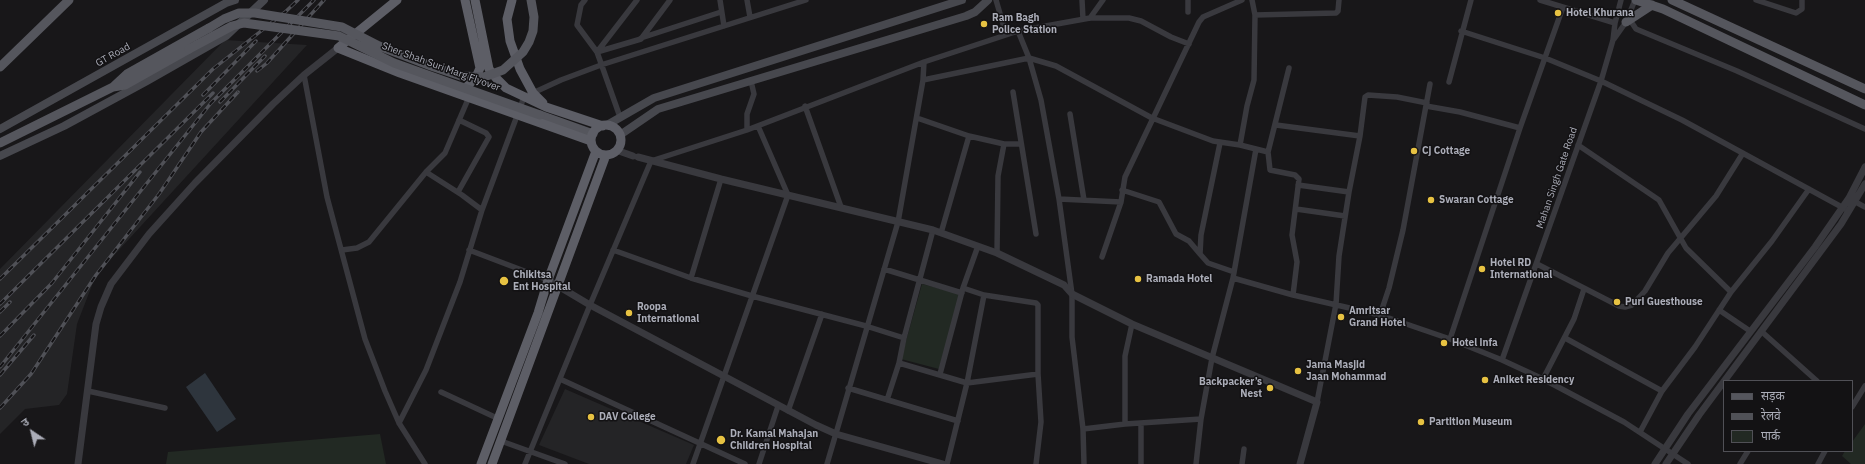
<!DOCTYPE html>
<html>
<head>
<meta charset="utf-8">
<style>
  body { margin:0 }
  #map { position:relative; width:1865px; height:464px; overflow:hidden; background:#181719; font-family:"IBM Plex Sans","Noto Sans Devanagari",sans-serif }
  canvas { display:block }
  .legend { position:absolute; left:1723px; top:380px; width:130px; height:72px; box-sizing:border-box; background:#131214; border:1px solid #505056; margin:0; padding:5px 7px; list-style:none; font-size:12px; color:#abadb8 }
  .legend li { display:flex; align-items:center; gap:8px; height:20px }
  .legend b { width:20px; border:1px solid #505056 }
  .north { position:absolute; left:12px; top:412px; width:40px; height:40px; -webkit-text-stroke:3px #131214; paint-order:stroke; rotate:325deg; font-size:11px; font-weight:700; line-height:16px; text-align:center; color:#abadb8 }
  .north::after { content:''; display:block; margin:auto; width:14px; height:18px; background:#abadb8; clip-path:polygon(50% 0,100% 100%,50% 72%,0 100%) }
</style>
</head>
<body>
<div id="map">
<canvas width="1865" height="464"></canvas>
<ul class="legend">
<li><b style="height:5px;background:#55565d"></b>सड़क</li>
<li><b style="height:5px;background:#505157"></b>रेलवे</li>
<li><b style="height:11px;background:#222923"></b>पार्क</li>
</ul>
<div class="north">उ</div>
</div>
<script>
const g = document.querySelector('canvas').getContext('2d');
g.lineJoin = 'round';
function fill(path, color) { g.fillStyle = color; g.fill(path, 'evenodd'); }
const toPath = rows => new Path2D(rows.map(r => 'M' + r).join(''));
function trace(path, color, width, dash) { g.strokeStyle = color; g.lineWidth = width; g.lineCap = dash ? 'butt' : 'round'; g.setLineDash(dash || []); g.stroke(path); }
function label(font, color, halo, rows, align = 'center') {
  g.font = font + ' "IBM Plex Sans",sans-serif'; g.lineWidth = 3; g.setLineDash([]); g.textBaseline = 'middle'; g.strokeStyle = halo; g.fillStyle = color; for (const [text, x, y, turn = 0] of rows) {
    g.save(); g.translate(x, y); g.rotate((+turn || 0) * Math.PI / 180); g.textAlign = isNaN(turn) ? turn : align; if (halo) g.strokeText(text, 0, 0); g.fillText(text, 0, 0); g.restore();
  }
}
fill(toPath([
  [225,40,307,45,96,275,77,324,67,394,59,405,25,409,0,434,0,269],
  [565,389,694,445,686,464,589,464,539,445]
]), '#242426');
fill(toPath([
  [922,284,960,294,939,369,901,359],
  [1865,424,1865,464,1851,464,1842,456,1845,451,1852,451,1852,442],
  [380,434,386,464,166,464,168,452]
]), '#222923');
fill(toPath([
  [205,373,236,419,217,432,186,387]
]), '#2e353d');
trace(toPath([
  [585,0,581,5,577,25,597,52,641,39,670,0],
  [720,0,724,26],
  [747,0,750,17],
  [996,0,1006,34],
  [1082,0,1083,19],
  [1540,0,1615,23],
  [1756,0,1796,13,1802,9,1802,0],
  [1188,12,1188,0],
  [1255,15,1336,13,1338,11,1339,0],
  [1090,18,1103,0],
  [1630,20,1636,29,1737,71,1865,129],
  [1018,31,1090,18,1129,18,1141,21,1171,37,1189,44],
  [1461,31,1545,58,1601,81,1682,120,1849,211],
  [641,38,721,12],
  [1614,39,1626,22,1635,0],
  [1289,68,1268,152,1270,170,1295,175,1299,179,1292,235,1297,262,1293,295],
  [304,75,327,197,365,339,385,391,399,423,425,464],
  [923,80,924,62],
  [1449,82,1471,0],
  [1013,92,1036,234],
  [805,106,841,207],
  [1426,106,1460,112,1520,128],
  [1070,114,1084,200],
  [620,117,597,52,637,0],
  [917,118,969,136,1004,144,1021,144],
  [1276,125,1360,136],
  [747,130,747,114,754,94,751,81],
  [1220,143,1201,235,1200,254,1208,263,1234,272],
  [1240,145,1247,106,1254,80,1255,15,1252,0],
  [1578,145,1659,200,1686,248,1731,292],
  [426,172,462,195,482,210],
  [1298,185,1349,192],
  [1122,190,1159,202,1176,234,1189,241,1200,254],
  [458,192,489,137,486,133,459,120],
  [1059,199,1121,202],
  [1852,200,1865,207],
  [1296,209,1345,216],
  [941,233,969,136],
  [342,250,357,248,369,242,426,172,445,153,469,97],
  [469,250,548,280],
  [613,250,691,278,752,296,866,326,904,338,899,363,967,383,1038,374,1038,305,1036,303,984,295],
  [997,253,998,176,1004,144],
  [1102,257,1121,202,1125,177,1199,22,1203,17,1242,0],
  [1537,264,1619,306,1625,307,1632,305,1645,291,1668,253,1716,196,1743,153],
  [884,269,962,293],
  [691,278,721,179],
  [1233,278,1293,295,1380,315,1450,339,1502,360,1543,379,1624,422,1688,464],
  [1719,310,1750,331],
  [1380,315,1389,288,1403,230,1430,84],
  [1761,331,1817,381],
  [904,338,933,230],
  [1565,338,1662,391],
  [1450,339,1520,128,1563,7],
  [1502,360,1601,81,1613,40,1615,23,1621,0],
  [940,374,963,288],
  [560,379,745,464],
  [1543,379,1574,319,1584,289],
  [848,388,958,421],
  [88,391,165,408],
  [441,392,499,419],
  [887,400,899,363],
  [1317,402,1336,304,1339,256,1349,192,1360,136,1365,97,1368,95,1397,97,1427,103],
  [1852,407,1865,386],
  [788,411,822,314],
  [399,423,426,370,460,282,482,210,524,97,561,80,601,65,806,0],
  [1125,424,1201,419],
  [1083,429,1125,424,1125,356,1132,324],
  [1640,432,1662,391,1695,347,1731,292,1772,241,1809,189],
  [501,441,565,464],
  [525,464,590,305,651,161,747,130,924,62,1018,31,1029,58,1041,100,1059,199,1072,294,1072,337,1083,429,1084,464],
  [693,464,788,195,758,126],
  [759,464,778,406],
  [827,464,898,222,923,80,1029,58,1056,66,1152,118,1213,141,1240,145,1268,152],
  [947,464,967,383,984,295,963,288,978,246],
  [1036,464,1041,422,1038,374],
  [1141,464,1141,423],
  [1196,464,1201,419,1212,358,1233,278,1256,149],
  [1242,464,1244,449],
  [1740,464,1748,451],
  [1818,464,1825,451]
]), '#39393e', 5.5);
trace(toPath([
  [616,150,633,156],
  [638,157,721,179,933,230,997,253,1064,285,1072,294,1132,324,1317,402,1300,464],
  [548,280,590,305,816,425,836,434,943,464],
  [78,464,96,324,101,307,111,284,149,234,195,183,273,104,304,75,338,48],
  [1655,464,1688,414,1815,247,1849,198,1865,167],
  [1666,464,1699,415,1841,224,1865,184]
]), '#39393e', 7);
trace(toPath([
  [607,125,654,98,962,0],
  [0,129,226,3,235,0],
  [620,135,658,109,966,16,975,12,988,0],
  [0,156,64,126,147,81,226,36,264,0]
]), '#47484e', 8);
trace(toPath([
  [1636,0,1663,9,1865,105],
  [1672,0,1865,89],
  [1626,22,1652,5],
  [0,67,69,0],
  [113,87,125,85,189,49],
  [540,115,593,134],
  [0,143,113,87,127,74,209,28]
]), '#55565d', 9);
trace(toPath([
  [397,0,338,48,400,73,591,141],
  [475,0,489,69,496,78,506,88,546,107,603,126],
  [512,0,507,19,510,41,520,69,533,93,543,103],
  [461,93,476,77,480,68,465,0],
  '591 140a15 15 0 1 1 30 0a15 15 0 1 1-30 0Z',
  [481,464,538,313,548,280,596,151],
  [492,464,606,155]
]), '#5d5e66', 9);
const rail = toPath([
  [282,15,298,0],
  [257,71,267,63,324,0],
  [203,95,256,41],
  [220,102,265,56],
  [0,279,213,69,285,12],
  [0,304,213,93],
  [0,312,10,302],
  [0,336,52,283,140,172],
  [0,367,211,103,314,0],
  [0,375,34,335],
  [0,408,31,374,96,275,159,194,201,132,238,92]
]);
trace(rail, '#505157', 3.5);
trace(rail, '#131214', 2, [6]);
trace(toPath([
  [209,28,224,19,239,13,255,13,342,27,379,46,431,66,461,76,484,77,503,70,523,52,529,42,533,31,534,17,531,0],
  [189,49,232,26,244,23,339,36,394,63,540,115]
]), '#55565d', 9);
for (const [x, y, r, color] of [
  [1558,13,4,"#e7c242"],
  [984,24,4,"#e7c242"],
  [1414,151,4,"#e7c242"],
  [1431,200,4,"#e7c242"],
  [1482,269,4,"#e7c242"],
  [1138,279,4,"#e7c242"],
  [504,281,5,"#e7c242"],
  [1617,302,4,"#e7c242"],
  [629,313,4,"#e7c242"],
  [1341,317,4,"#e7c242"],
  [1444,343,4,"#e7c242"],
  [1298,371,4,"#e7c242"],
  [1485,380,4,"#e7c242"],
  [1270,388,4,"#e7c242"],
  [591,417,4,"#e7c242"],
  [1421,422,4,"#e7c242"],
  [721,440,5,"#e7c242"]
]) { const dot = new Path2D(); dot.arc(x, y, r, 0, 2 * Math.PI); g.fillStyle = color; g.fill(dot); trace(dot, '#131214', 1.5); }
label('bold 10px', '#abadb8', '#131214', [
  ["Hotel Khurana",1566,13],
  ["Ram Bagh",992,18],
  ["Police Station",992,30],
  ["Cj Cottage",1422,151],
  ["Swaran Cottage",1439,200],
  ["Hotel RD",1490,263],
  ["International",1490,275],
  ["Chikitsa",513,275],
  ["Ent Hospital",513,287],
  ["Ramada Hotel",1146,279],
  ["Puri Guesthouse",1625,302],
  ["Roopa",637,307],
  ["International",637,319],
  ["Amritsar",1349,311],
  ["Grand Hotel",1349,323],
  ["Hotel infa",1452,343],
  ["Jama Masjid",1306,365],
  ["Jaan Mohammad",1306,377],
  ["Aniket Residency",1493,380],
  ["Backpacker’s",1262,382,"right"],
  ["Nest",1262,394,"right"],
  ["DAV College",599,417],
  ["Partition Museum",1429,422],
  ["Dr. Kamal Mahajan",730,434],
  ["Children Hospital",730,446]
], 'left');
label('10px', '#abadb8', '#131214', [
  ["GT Road",113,55,-29],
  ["Sher Shah Suri Marg Flyover",441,67,20],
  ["Mahan Singh Gate Road",1557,178,-71]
]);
</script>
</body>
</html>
